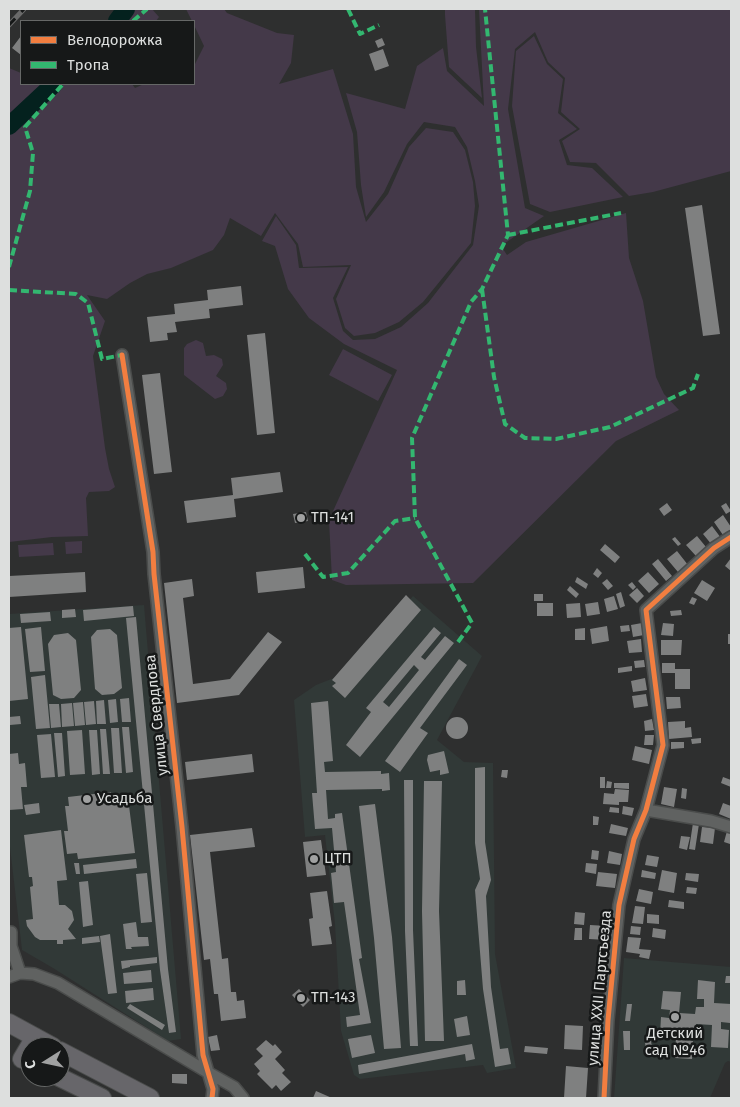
<!DOCTYPE html>
<html>
<head>
<meta charset="utf-8">
<style>
  body { margin:0 }
  #map { position:relative; width:740px; height:1107px; overflow:hidden; background:#2e2f2f; font-family:"Fira Sans",sans-serif }
  canvas { display:block }
  .frame { position:absolute; inset:0; border:10px solid #dddfde; pointer-events:none }
  .legend { position:absolute; left:20px; top:20px; width:175px; height:65px; box-sizing:border-box; background:#161818; border:1px solid #666867; margin:0; padding:6px 9px; list-style:none; font-size:15px; color:#dddfde }
  .legend li { display:flex; align-items:center; gap:10px; height:25px }
  .legend b { width:25px; border:1px solid #666867 }
  .north { position:absolute; left:20px; top:1037px; width:50px; height:50px; box-sizing:border-box; background:#161818; border:1px solid #666867; border-radius:50%; rotate:260deg; font-size:14px; font-weight:700; line-height:20px; text-align:center; color:#dddfde }
  .north::after { content:''; display:block; margin:auto; width:18px; height:22px; background:#a0a1a1; clip-path:polygon(50% 0,100% 100%,50% 72%,0 100%) }
</style>
</head>
<body>
<div id="map">
<canvas width="740" height="1107"></canvas>
<div class="frame"></div>
<ul class="legend">
<li><b style="height:6px;background:#f27e40"></b>Велодорожка</li>
<li><b style="height:6px;background:#33b770"></b>Тропа</li>
</ul>
<div class="north">С</div>
</div>
<script>
const g = document.querySelector('canvas').getContext('2d');
g.lineJoin = 'round';
function fill(path, color) { g.fillStyle = color; g.fill(path, 'evenodd'); }
const toPath = rows => new Path2D(rows.map(r => 'M' + r).join(''));
function trace(path, color, width, dash) { g.strokeStyle = color; g.lineWidth = width; g.lineCap = dash ? 'butt' : 'round'; g.setLineDash(dash || []); g.stroke(path); }
function label(font, color, halo, rows, align = 'center') {
  g.font = font + ' "Fira Sans",sans-serif'; g.lineWidth = 5; g.setLineDash([]); g.textBaseline = 'middle'; g.strokeStyle = halo; g.fillStyle = color; for (const [text, x, y, turn = 0] of rows) {
    g.save(); g.translate(x, y); g.rotate((+turn || 0) * Math.PI / 180); g.textAlign = isNaN(turn) ? turn : align; if (halo) g.strokeText(text, 0, 0); g.fillText(text, 0, 0); g.restore();
  }
}
fill(toPath([
  [413,596,482,656,437,740,464,762,493,763,495,954,516,1068,487,1073,483,1065,360,1079,354,1075,341,1031,335,924,325,835,305,837,294,700,316,685,339,676],
  [144,605,181,1039,168,1041,53,968,22,950,9,839,9,614],
  [624,958,731,967,731,1062,728,1061,725,1063,710,1098,614,1098]
]), '#313937');
fill(toPath([
  [135,9,152,9,159,17,156,21,109,21,111,17,120,18],
  [186,9,224,9,227,13,277,33,294,35,291,63,279,84,333,69,353,134,356,187,366,222,388,194,409,147,426,128,453,132,465,150,473,182,475,206,471,243,423,302,399,322,375,333,354,336,345,328,336,299,351,265,303,267,298,244,275,213,261,236,230,218,224,235,213,250,171,268,147,274,130,283,107,299,87,295,105,321,93,356,105,448,109,469,115,487,109,491,89,492,86,498,88,536,52,537,9,542,9,68,21,73,21,84,132,84,135,88,144,84,194,84,194,66,204,46,194,25,194,21,192,21],
  [445,9,475,9,476,47,482,98,449,67,445,15],
  [479,9,731,9,731,171,653,192,629,196,596,163,570,162,562,141,580,129,561,112,565,78,548,62,535,32,515,49,508,109,525,208,544,216,501,246,507,255,526,242,626,213,629,258,643,301,656,377,664,394,679,410,616,441,473,583,346,585,332,580,329,520,397,370,344,344,309,318,288,289,275,246,262,241,276,216,296,245,299,268,348,267,333,298,343,331,353,340,375,339,401,327,428,303,473,245,479,206,475,181,467,147,455,127,424,122,407,144,384,192,366,217,361,185,357,132,346,93,405,109,417,66,443,48,447,71,484,106],
  [534,36,547,64,563,79,558,113,577,129,559,140,567,165,592,168,623,197,550,212,530,204,512,106,516,51],
  [196,340,203,343,206,356,214,355,222,359,223,365,216,376,226,383,227,389,223,396,215,399,184,375,184,348,187,344],
  [343,349,392,375,378,401,329,375],
  [82,541,82,553,66,554,65,542],
  [53,543,54,555,19,557,18,545]
]), '#443949');
trace(toPath([
  [117,21,126,9],
  [9,126,54,84]
]), '#04211e', 18);
fill(toPath([
  [21,36,21,55,12,48],
  [382,38,385,45,378,48,375,41],
  [383,49,389,66,375,71,369,54],
  [702,205,720,334,703,336,685,208],
  [241,286,243,305,209,309,210,318,175,322,177,332,167,333,168,340,150,342,147,317,175,314,174,304,208,300,207,290],
  [265,333,275,433,257,435,247,335],
  [160,373,172,472,154,474,142,375],
  [280,472,283,492,234,499,236,517,187,523,184,501,233,495,231,478],
  [667,503,672,510,664,516,659,509],
  [726,503,731,511,726,514,721,506],
  [306,512,308,521,295,523,293,514],
  [723,515,731,527,731,529,723,535,714,522],
  [712,526,721,538,712,545,703,534],
  [697,536,706,547,696,556,686,545],
  [675,537,681,544,678,546,672,539],
  [605,544,620,557,615,563,600,550],
  [677,551,688,565,678,572,667,559],
  [731,558,731,571,725,566],
  [658,559,672,576,666,581,652,564],
  [303,567,305,588,258,593,256,572],
  [597,568,602,573,598,578,593,574],
  [85,572,86,592,9,597,9,576],
  [648,572,659,584,649,593,638,581],
  [577,577,588,584,586,589,575,582],
  [192,579,194,596,183,598,193,684,230,679,268,632,282,642,239,695,177,703,164,583],
  [607,579,613,586,608,590,602,583],
  [702,580,715,588,707,601,694,593],
  [632,582,636,587,633,590,628,585],
  [570,586,579,594,576,598,567,590],
  [637,588,644,596,637,603,629,595],
  [621,592,625,606,620,608,616,594],
  [534,594,543,594,543,601,534,601],
  [406,595,421,610,345,698,332,686,336,683,332,680],
  [614,596,618,609,607,612,604,599],
  [692,597,697,599,694,605,689,603],
  [598,602,600,614,587,616,585,604],
  [537,603,553,603,553,616,537,616],
  [580,603,581,617,567,618,566,604],
  [133,606,134,616,84,621,83,610],
  [75,609,76,617,62,618,62,610],
  [681,610,682,615,671,616,670,611],
  [50,612,51,621,21,623,20,614],
  [136,617,168,969,176,1032,169,1033,160,970,126,618],
  [642,623,644,635,633,637,631,625],
  [663,623,674,624,673,636,661,635],
  [629,625,630,631,621,632,620,626],
  [607,626,609,641,592,644,590,629],
  [21,627,28,699,9,701,9,628],
  [41,627,45,671,30,672,25,629],
  [434,627,441,633,421,657,425,660,445,636,454,643,360,757,346,745,371,712,366,708],
  [414,665,419,670,389,707,383,702],
  [585,628,585,640,575,640,575,629],
  [110,629,117,635,122,688,114,694,102,695,95,689,91,637,97,630],
  [68,633,76,640,81,690,74,698,61,699,53,695,48,644,54,635],
  [728,634,731,634,731,644,728,644],
  [641,639,642,652,629,653,627,641],
  [661,640,682,640,681,655,661,655],
  [459,659,467,665,420,728,428,733,400,772,385,761],
  [644,660,645,667,635,668,634,661],
  [662,663,675,663,675,669,690,669,690,689,675,689,675,673,662,673],
  [632,666,632,671,618,673,618,668],
  [45,675,50,728,36,729,31,677],
  [645,678,647,690,633,692,631,681],
  [646,694,648,706,634,708,632,696],
  [666,697,680,697,681,708,667,709],
  [129,698,131,722,122,722,120,699],
  [116,699,118,722,110,723,108,700],
  [104,700,106,724,97,724,96,701],
  [94,701,96,724,86,725,84,702],
  [328,701,333,761,324,762,325,772,381,771,381,774,389,773,390,790,382,791,382,789,326,790,328,819,335,818,335,814,342,813,362,958,359,959,371,1023,347,1027,346,1017,360,1015,344,902,334,903,331,873,336,872,332,828,315,829,312,793,317,793,311,703],
  [83,702,85,725,75,726,73,703],
  [72,703,74,726,62,727,61,704],
  [49,704,59,704,61,727,51,728],
  [20,716,21,724,10,725,9,717],
  '446 728a11 11 0 1 1 22 0a11 11 0 1 1-22 0Z',
  [652,719,654,730,645,731,644,721],
  [685,721,685,728,691,727,692,737,669,739,668,722],
  [122,727,129,727,133,772,126,773],
  [111,728,119,728,122,773,114,773],
  [100,729,106,729,110,774,103,774],
  [82,730,85,774,70,775,67,731],
  [89,730,97,730,100,774,92,775],
  [54,733,62,733,65,776,58,777],
  [51,734,55,777,41,778,37,735],
  [645,735,654,735,653,745,644,745],
  [701,738,701,743,692,744,691,739],
  [671,742,684,742,684,748,671,749],
  [635,746,652,750,649,764,632,760],
  [444,751,449,773,440,775,440,770,430,772,427,760,428,755],
  [18,753,19,764,25,763,27,787,21,787,23,809,9,810,9,754],
  [252,754,254,772,187,780,185,762],
  [485,767,485,842,491,880,486,896,491,987,500,1049,508,1048,511,1064,495,1067,483,989,475,890,480,879,475,843,475,768],
  [502,770,508,770,507,778,501,777],
  [600,777,605,777,605,788,600,788],
  [723,777,731,780,731,787,721,783],
  [404,780,413,780,413,930,418,1046,410,1046,405,931],
  [424,781,442,781,439,911,444,1041,425,1041,422,911],
  [607,781,612,782,611,788,606,788],
  [614,783,629,783,629,789,614,788],
  [664,787,677,789,674,807,661,804],
  [682,788,687,789,686,799,681,798],
  [615,789,629,790,628,802,619,802,619,805,603,804,604,793,614,794],
  [111,792,112,800,128,798,135,853,78,859,77,853,67,854,64,831,68,831,65,806,69,806,68,797],
  [39,803,40,813,26,815,24,805],
  [723,803,731,806,731,819,719,814],
  [375,804,392,937,401,1048,384,1049,374,938,359,806],
  [623,806,634,808,632,816,622,814],
  [610,807,619,808,619,813,609,812],
  [593,816,599,817,598,825,593,825],
  [693,823,699,824,695,850,689,849],
  [611,824,628,828,626,836,609,833],
  [702,827,715,828,713,844,700,842],
  [252,828,255,847,210,852,222,959,228,958,231,992,236,992,237,1001,244,1000,246,1018,221,1021,218,994,214,994,210,959,204,960,190,835],
  [61,830,67,880,57,881,59,905,65,905,72,911,74,920,68,929,76,939,63,940,63,944,57,944,57,940,40,940,35,937,27,926,26,920,33,919,30,887,33,886,32,877,29,877,24,835],
  [727,831,731,833,730,844,724,842],
  [681,836,690,837,687,850,679,848],
  [321,840,326,875,307,877,303,842],
  [592,850,599,851,598,860,591,859],
  [609,851,622,854,620,865,607,863],
  [647,855,659,857,657,867,645,865],
  [136,859,137,868,84,874,83,865],
  [74,863,79,863,80,874,76,874],
  [586,863,597,864,596,874,585,872],
  [642,870,656,873,655,879,641,877],
  [662,870,677,873,674,893,658,890],
  [598,872,617,874,615,888,596,886],
  [147,873,152,922,141,923,136,874],
  [686,873,699,874,698,882,685,880],
  [88,881,93,925,83,927,79,882],
  [687,887,697,888,696,894,686,893],
  [639,889,653,892,651,904,636,901],
  [327,891,332,926,329,927,332,944,312,946,309,919,313,918,310,893],
  [669,900,684,902,684,909,668,907],
  [635,906,645,907,643,924,632,923],
  [575,912,585,913,584,925,574,924],
  [647,914,659,915,659,924,647,923],
  [136,922,138,937,148,937,149,946,131,947,132,949,126,949,123,924],
  [590,925,607,926,606,940,589,939],
  [631,926,641,927,640,935,630,934],
  [575,928,582,928,582,940,574,940],
  [653,928,666,930,665,939,652,937],
  [110,934,117,993,108,994,100,936],
  [99,936,100,942,82,944,82,938],
  [628,937,641,938,639,949,651,950,649,959,639,957,640,954,626,952],
  [157,957,157,963,130,966,130,967,122,969,121,961],
  [151,970,152,982,124,984,123,973],
  [726,976,731,976,731,983,725,983],
  [465,980,466,995,457,995,457,981],
  [698,980,715,982,714,1003,731,1004,730,1023,721,1022,721,1029,729,1030,728,1048,711,1047,712,1025,696,1024,695,1034,686,1033,685,1040,693,1041,692,1059,675,1058,676,1036,660,1035,661,1017,669,1018,670,1010,661,1009,663,991,681,992,679,1013,695,1014,696,1007,704,1007,704,999,697,999],
  [153,988,154,1000,126,1003,125,991],
  [299,989,310,1000,303,1007,292,995],
  [130,1004,165,1025,162,1030,127,1008],
  [627,1004,632,1004,630,1021,625,1021],
  [467,1016,470,1035,457,1037,454,1019],
  [565,1025,583,1026,582,1050,564,1049],
  [623,1031,630,1031,630,1050,624,1050],
  [217,1035,220,1050,211,1051,208,1037],
  [371,1035,375,1053,352,1058,348,1039],
  [266,1040,273,1046,275,1044,282,1052,275,1059,285,1070,282,1073,291,1082,281,1091,276,1085,272,1089,257,1074,260,1071,254,1064,263,1056,256,1049],
  [651,1041,653,1055,647,1056,645,1043],
  [472,1044,475,1059,466,1061,465,1054,359,1074,358,1065],
  [525,1046,548,1048,547,1054,524,1052],
  [566,1066,588,1068,586,1098,564,1098],
  [172,1074,187,1074,187,1084,172,1083],
  [316,1091,332,1098,313,1098]
]), '#7f8080');
const street = toPath([
  [122,355,153,552,154,574,182,827,202,1044,203,1055,213,1089,212,1098],
  [646,810,711,821,731,827],
  [9,932,11,932,11,946,20,973],
  [9,977,20,973,34,974,58,983,209,1073,234,1087,243,1098],
  [604,1098,608,1020,619,905,634,839,646,810,663,745,646,610,714,548,731,537]
]);
const primary = toPath([
  [9,1023,53,1047],
  [60,1051,150,1098],
  [22,1059,35,1037],
  [59,1077,102,1098]
]);
trace(street, '#4a4c4b', 14);
trace(primary, '#4a4c4b', 20);
trace(street, '#606261', 11);
trace(primary, '#67666a', 18);
const rail = toPath([
  [9,25,24,9]
]);
trace(rail, '#6a6a6a', 5);
trace(rail, '#161818', 3, [9]);
trace(toPath([
  [348,9,360,34,379,25],
  [133,21,147,9],
  [508,235,621,213],
  [9,267,30,191,33,153,25,127,63,84],
  [482,289,494,377,505,424,525,438,556,439,610,427,693,388,698,374],
  [9,290,76,294,88,303,102,359,122,355],
  [305,554,323,577,348,573,395,521,415,518],
  [458,642,472,623,415,518,412,438,471,302,482,289,508,235,485,9]
]), '#33b770', 4, [8, 4]);
trace(toPath([
  [122,355,153,552,154,574,182,827,202,1044,203,1055,213,1089,212,1098],
  [604,1098,608,1020,619,905,634,839,646,810,663,745,646,610,714,548,731,537]
]), '#f27e40', 5);
for (const [x, y, r, color] of [
  [301,518,5,"#a0a1a1"],
  [87,799,5,"#a0a1a1"],
  [314,859,5,"#a0a1a1"],
  [301,998,5,"#a0a1a1"],
  [675,1017,5,"#a0a1a1"]
]) { const dot = new Path2D(); dot.arc(x, y, r, 0, 2 * Math.PI); g.fillStyle = color; g.fill(dot); trace(dot, '#161818', 2); }
label('15px', '#dddfde', '#161818', [
  ["ТП-141",311,518],
  ["Усадьба",97,799],
  ["ЦТП",324,859],
  ["ТП-143",311,998],
  ["Детский",675,1034,"center"],
  ["сад №46",675,1051,"center"]
], 'left');
label('15px', '#dddfde', '#161818', [
  ["улица Свердлова",157,715,-96],
  ["улица XXII Партсъезда",600,988,-85]
]);
</script>
</body>
</html>
